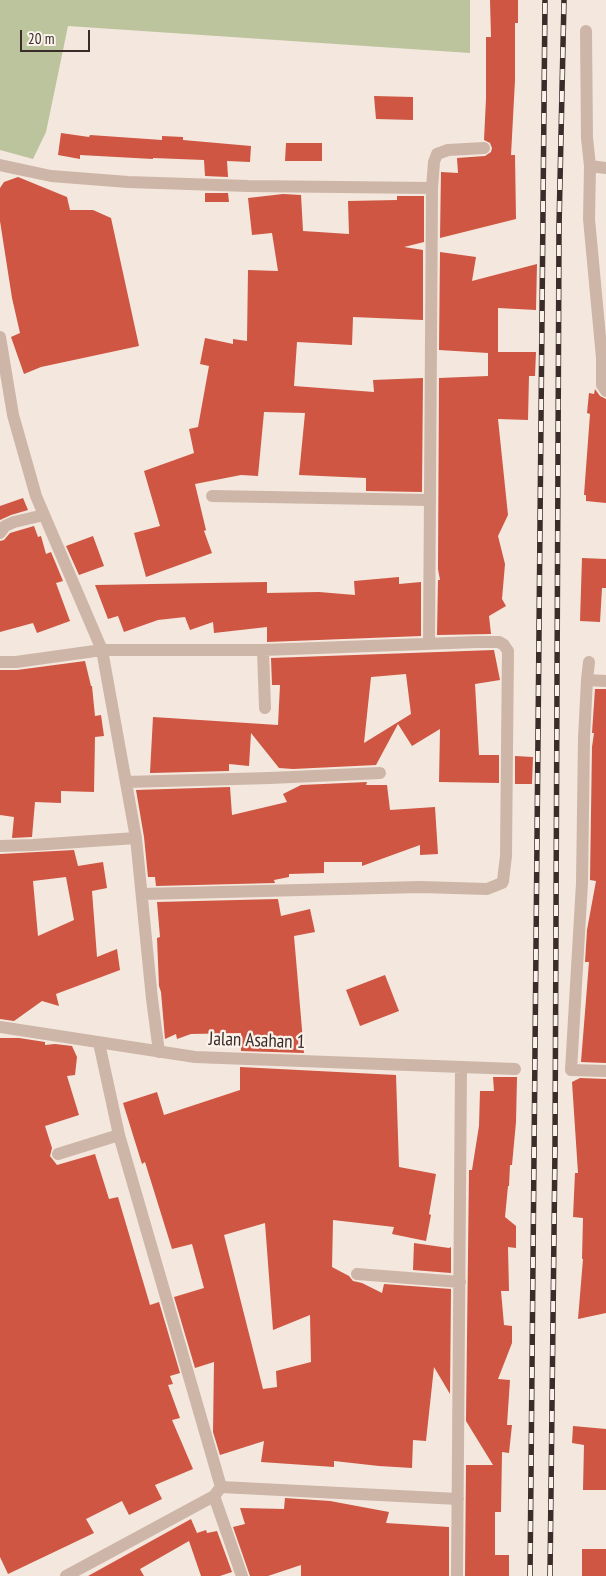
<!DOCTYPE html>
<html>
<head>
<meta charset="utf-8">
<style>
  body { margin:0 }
  #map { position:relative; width:606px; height:1576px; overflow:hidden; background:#f4e7dd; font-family:"PT Sans Narrow",sans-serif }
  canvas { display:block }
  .scale { position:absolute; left:20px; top:30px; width:70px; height:22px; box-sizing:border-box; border:2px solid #3a2c29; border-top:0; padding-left:6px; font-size:15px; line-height:18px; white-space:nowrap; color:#3a2c29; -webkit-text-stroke:4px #fbf2ea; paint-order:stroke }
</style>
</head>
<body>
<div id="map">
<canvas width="606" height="1576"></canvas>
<div class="scale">20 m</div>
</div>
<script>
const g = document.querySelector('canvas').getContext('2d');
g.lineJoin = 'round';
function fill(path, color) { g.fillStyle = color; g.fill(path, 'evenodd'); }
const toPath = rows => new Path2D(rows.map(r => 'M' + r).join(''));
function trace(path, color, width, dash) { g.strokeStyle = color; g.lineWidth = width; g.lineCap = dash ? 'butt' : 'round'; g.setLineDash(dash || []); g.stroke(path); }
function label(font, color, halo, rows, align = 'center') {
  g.font = font + ' "PT Sans Narrow",sans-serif'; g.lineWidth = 4.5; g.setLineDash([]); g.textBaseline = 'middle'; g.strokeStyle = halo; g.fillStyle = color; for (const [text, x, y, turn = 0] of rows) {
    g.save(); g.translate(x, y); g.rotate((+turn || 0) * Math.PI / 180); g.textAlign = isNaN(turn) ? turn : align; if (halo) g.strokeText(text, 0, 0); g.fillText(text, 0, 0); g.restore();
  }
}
fill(toPath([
  [0,0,470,0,470,53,68,26,46,132,33,159,0,150]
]), '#bbc49c');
fill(toPath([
  [490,0,518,0,518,23,515,23,515,80,511,155,515,155,516,219,440,238,441,172,458,173,457,158,485,156,491,152,492,148,490,143,484,140,486,99,486,37,491,37],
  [374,96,413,97,413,120,376,119],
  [61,133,89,137,90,135,162,140,162,136,183,137,183,140,251,146,250,162,227,161,228,177,205,176,204,160,153,158,153,159,80,155,80,159,58,155],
  [286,143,322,143,322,161,285,161],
  [18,177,67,197,70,210,93,210,111,218,139,346,41,367,24,374,11,337,20,333,12,298,0,221,0,188,4,182],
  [205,193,228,193,229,202,205,202],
  [283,194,301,195,303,231,349,234,348,201,397,200,397,196,424,196,424,242,404,247,423,250,423,320,353,317,352,345,297,342,294,386,374,392,373,380,423,378,422,492,366,491,366,478,299,475,305,413,264,412,258,476,241,475,195,484,206,530,204,531,212,553,146,577,134,533,160,526,144,471,194,453,189,429,198,427,209,366,200,364,205,338,233,344,233,339,247,341,248,270,278,271,272,233,252,235,248,198],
  [440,252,476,257,472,281,537,264,536,310,498,308,498,352,536,352,535,376,529,376,528,420,498,419,508,515,498,536,505,564,502,599,506,606,489,616,491,634,437,635,438,580,440,580,438,569,439,378,488,376,488,353,439,350],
  [595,389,600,396,606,399,606,503,586,501,586,495,584,495,590,414,587,413,589,393,594,394],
  [23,498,28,510,11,515,0,520,0,506],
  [34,526,38,537,41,536,46,554,51,552,63,581,56,583,70,621,37,633,33,623,0,632,0,541,4,540,10,533],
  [93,536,104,566,79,575,66,546],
  [582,558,606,559,606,588,602,588,600,622,580,621],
  [399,577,399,584,421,582,421,636,267,642,267,627,214,633,213,622,190,630,185,617,158,620,124,632,118,616,108,619,95,585,267,582,267,593,319,592,355,595,354,581],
  [494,650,500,680,475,684,479,755,499,755,499,783,439,782,440,729,412,746,398,724,376,765,293,769,279,768,251,733,249,766,229,764,229,771,150,773,153,717,278,725,280,685,272,685,271,658],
  [406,674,411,714,364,743,371,677],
  [85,661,91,686,92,686,95,716,101,715,104,736,95,737,94,792,61,791,61,803,35,802,32,837,12,838,14,817,0,815,0,670,17,670],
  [595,689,606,689,606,881,599,881,606,881,606,1063,581,1062,589,962,585,962,587,930,596,881,590,880,592,747,594,733,592,733],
  [515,756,533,757,532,784,515,784],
  [367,782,366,785,387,785,390,810,435,807,438,854,420,855,420,845,362,866,362,862,324,862,324,873,289,874,289,877,274,880,275,883,156,886,155,877,148,877,144,837,136,790,230,787,232,815,287,802,283,794,301,785],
  [74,850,78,866,103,862,107,888,92,891,97,957,117,949,120,970,56,994,59,1006,42,1001,14,1021,0,1019,0,854],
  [66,877,74,920,38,936,33,881],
  [278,899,281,916,310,909,315,932,294,936,304,1053,241,1051,241,1033,191,1034,177,1039,176,1034,165,1039,161,992,159,986,157,938,160,937,157,902],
  [385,975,399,1011,360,1026,346,990],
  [0,1038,19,1038,45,1042,45,1045,55,1044,72,1046,77,1057,75,1075,67,1076,79,1115,45,1126,52,1148,50,1156,57,1165,95,1154,109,1199,118,1197,150,1305,159,1302,180,1373,170,1376,173,1384,168,1385,180,1418,172,1420,193,1469,155,1485,162,1499,129,1515,122,1501,86,1519,94,1533,8,1574,0,1557],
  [240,1067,396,1075,399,1167,436,1174,429,1214,431,1215,426,1241,392,1234,394,1227,333,1220,332,1267,349,1276,353,1281,362,1283,382,1293,384,1284,451,1289,450,1394,434,1367,426,1441,413,1440,412,1468,379,1466,334,1461,334,1467,261,1462,264,1441,220,1455,213,1432,214,1362,195,1368,174,1297,204,1288,192,1244,172,1249,145,1162,142,1164,123,1103,157,1092,164,1115,240,1090],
  [265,1223,273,1330,310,1315,311,1362,276,1371,277,1387,263,1389,224,1235],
  [493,1077,517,1077,516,1122,512,1165,510,1165,509,1186,508,1186,505,1217,516,1226,516,1248,508,1247,509,1291,501,1291,504,1325,512,1326,512,1343,498,1379,510,1380,507,1425,512,1425,509,1453,502,1452,501,1512,495,1512,495,1555,509,1555,509,1576,465,1576,466,1465,493,1465,466,1421,469,1170,472,1170,479,1126,480,1091,494,1091],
  [580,1078,606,1079,606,1313,578,1319,583,1259,582,1259,583,1218,573,1217,575,1173,578,1173,572,1082],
  [414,1243,449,1248,451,1247,451,1273,413,1270],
  [573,1426,606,1429,606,1490,583,1490,584,1445,572,1443],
  [285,1498,330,1501,389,1512,386,1523,449,1527,449,1576,301,1576,301,1565,268,1576,250,1576,233,1527,245,1524,240,1508,284,1509],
  [191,1519,197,1533,206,1530,207,1533,217,1531,232,1572,220,1576,201,1576,189,1541,140,1569,144,1576,88,1576],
  [582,1549,606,1549,606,1576,582,1576]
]), '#ce5642');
trace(toPath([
  [586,31,587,138,590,166,589,219,602,358,602,385,606,391],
  [0,165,51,176,128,182,248,186,432,188],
  [590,166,606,168],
  [0,337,13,415,36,496,102,650,136,838,152,999,159,1052],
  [212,496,430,500],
  [0,533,5,526,14,522,44,515],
  [429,644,432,188,434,162,437,154,448,150,484,148],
  [263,650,265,708],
  [0,662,16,662,102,650,263,650,477,642,499,642,504,645,508,651,507,749,506,856,503,881,502,883,487,889,420,887,142,894],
  [589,662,587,680,584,738,582,883,571,1070,606,1071],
  [587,680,606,681],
  [126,782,270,778,380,773],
  [0,846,33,845,136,838],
  [0,1027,195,1057,515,1069],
  [99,1043,119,1135,221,1487,214,1496,242,1576],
  [58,1154,119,1135],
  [357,1274,460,1282],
  [221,1487,458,1499],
  [66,1576,214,1496],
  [457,1576,461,1067]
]), '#cdb6a8', 12);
const rail = toPath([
  [530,1576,545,0],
  [550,1576,555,1148,559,227,564,0]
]);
trace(rail, '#3a2c29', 5.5);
trace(rail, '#fbf2ea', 4, [11]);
label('19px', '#3a2c29', '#fbf2ea', [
  ["Jalan Asahan 1",257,1041,2]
]);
</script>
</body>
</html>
